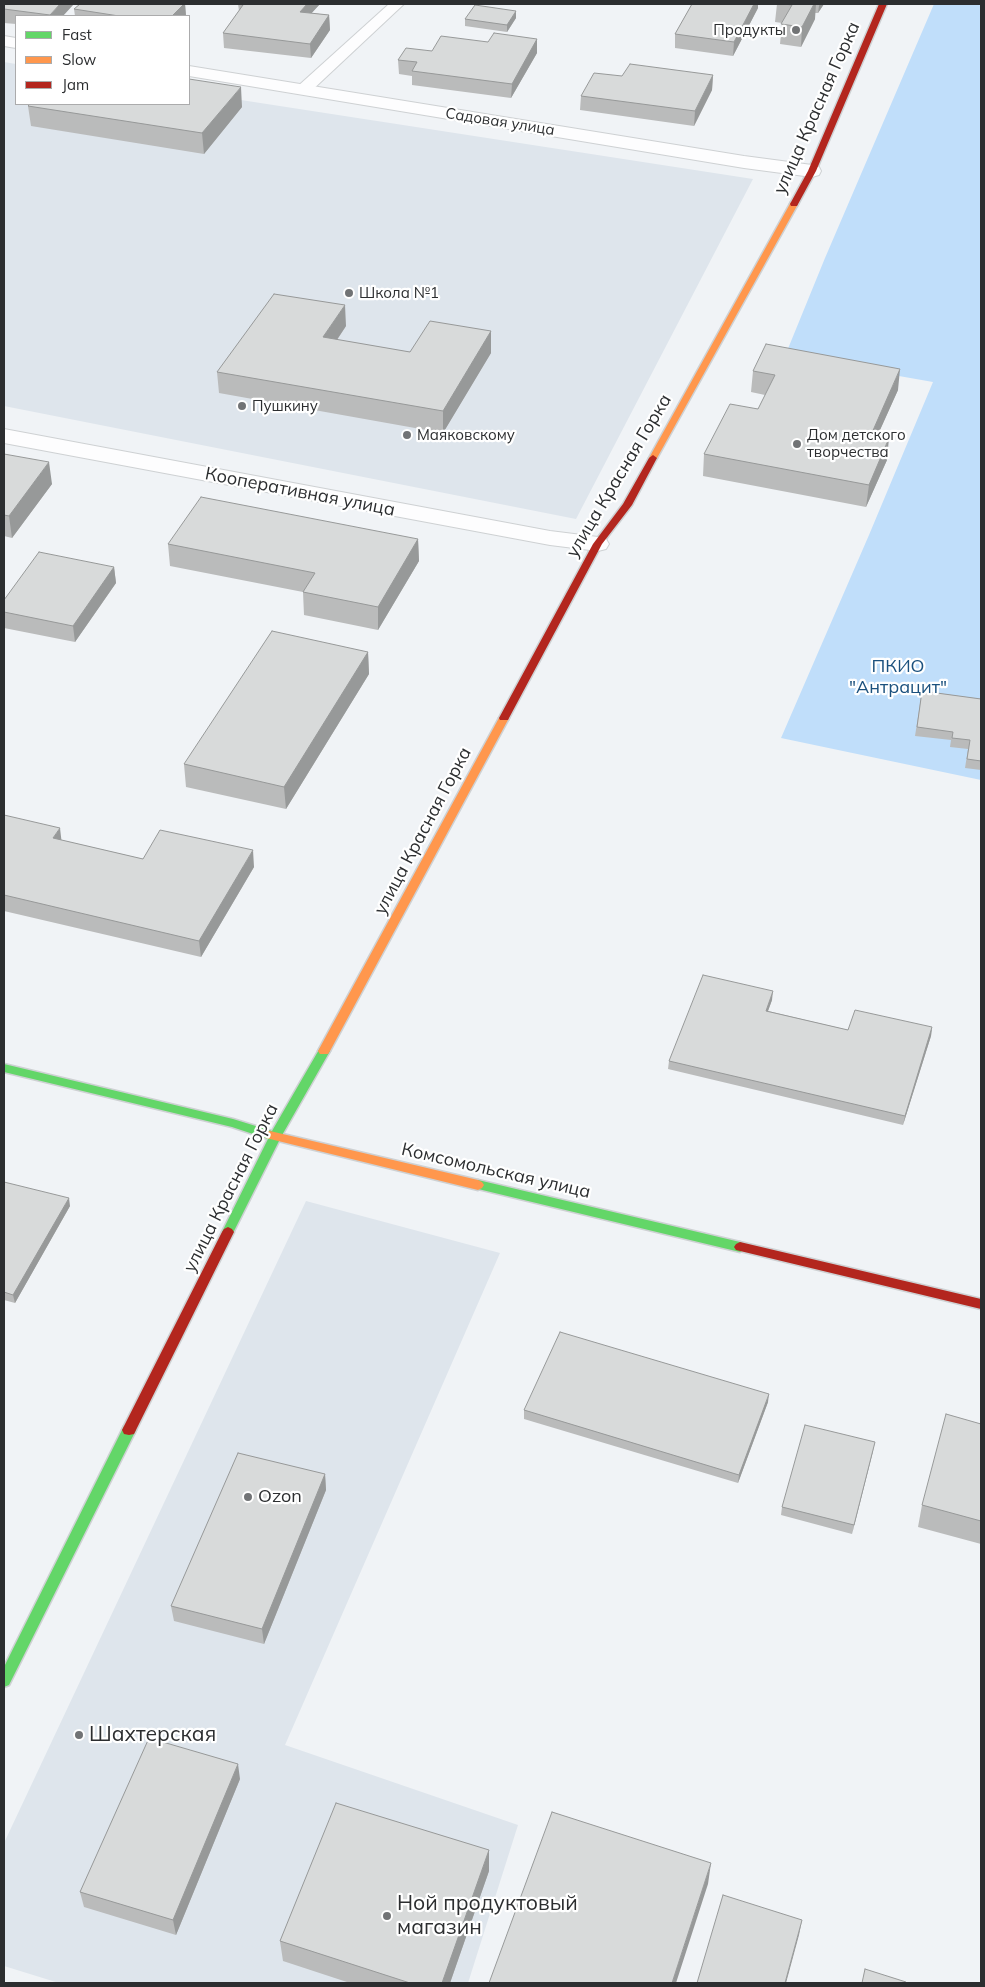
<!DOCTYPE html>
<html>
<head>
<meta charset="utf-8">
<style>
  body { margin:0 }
  #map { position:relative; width:985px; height:1987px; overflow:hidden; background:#f0f3f6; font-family:Mulish,sans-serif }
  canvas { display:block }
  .frame { position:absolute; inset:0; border:5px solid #2c2e30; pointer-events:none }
  .legend { position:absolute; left:15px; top:15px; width:175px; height:90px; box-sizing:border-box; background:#fff; border:1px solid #ababac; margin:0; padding:6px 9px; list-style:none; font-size:15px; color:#2c2e30 }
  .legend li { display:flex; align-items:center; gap:10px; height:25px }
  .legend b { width:25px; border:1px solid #ababac }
</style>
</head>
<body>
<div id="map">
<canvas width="985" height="1987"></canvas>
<div class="frame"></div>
<ul class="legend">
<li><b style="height:6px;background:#63d668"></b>Fast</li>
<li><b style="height:6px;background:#ff974d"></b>Slow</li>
<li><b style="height:6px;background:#b3261e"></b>Jam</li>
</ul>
</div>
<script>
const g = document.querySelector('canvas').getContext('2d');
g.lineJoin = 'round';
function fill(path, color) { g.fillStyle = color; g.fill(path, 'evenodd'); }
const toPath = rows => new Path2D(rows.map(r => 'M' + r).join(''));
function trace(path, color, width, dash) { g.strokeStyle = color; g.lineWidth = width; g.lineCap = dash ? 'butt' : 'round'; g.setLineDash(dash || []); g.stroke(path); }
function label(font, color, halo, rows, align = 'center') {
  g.font = font + ' Mulish,sans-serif'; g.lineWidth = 4.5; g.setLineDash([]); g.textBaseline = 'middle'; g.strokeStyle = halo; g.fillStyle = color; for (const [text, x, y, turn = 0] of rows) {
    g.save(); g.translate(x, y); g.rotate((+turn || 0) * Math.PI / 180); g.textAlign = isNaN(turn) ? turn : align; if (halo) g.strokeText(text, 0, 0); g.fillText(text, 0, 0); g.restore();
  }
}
fill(toPath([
  [4,62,16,64,16,104,189,104,189,92,753,179,576,519,4,406],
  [306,1201,500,1253,285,1745,518,1825,468,1983,59,1983,4,1966,4,1843]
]), '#dee5ec');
fill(toPath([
  [934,4,981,4,981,780,781,738,869,535,933,382,785,356,825,258]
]), '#c0defa');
const lane = toPath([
  [389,4,404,4,309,93,297,93,295,90,297,87,389,4]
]);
const street = toPath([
  [4,36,16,38,16,48,4,46,4,36],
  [189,66,744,156,812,165,819,167,821,171,819,175,812,177,744,168,189,76,189,66],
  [4,429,550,531,598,537,606,539,609,544,606,549,598,551,550,545,4,443,4,429]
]);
const fast = toPath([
  [324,1047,330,1051,281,1137,232,1235,228,1237,224,1235,222,1232,268,1139,232,1127,4,1072,4,1064,233,1119,272,1131,320,1048,324,1047],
  [478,1180,740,1242,744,1244,746,1247,744,1250,740,1252,474,1188,472,1185,474,1182,478,1180],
  [129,1425,134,1426,136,1430,9,1685,4,1687,4,1667,124,1426,129,1425]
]);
const slow = toPath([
  [791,202,798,204,657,458,653,461,650,460,649,458,791,202],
  [504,715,509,718,330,1051,328,1054,320,1054,318,1051,499,718,504,715],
  [270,1131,478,1180,482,1182,484,1185,482,1188,478,1190,266,1138,264,1135,266,1132,270,1131]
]);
const jam = toPath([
  [879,4,887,4,816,171,797,206,791,206,790,204,808,171,879,4],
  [653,455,657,458,632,505,602,544,509,718,508,720,500,720,499,718,593,544,623,504,649,458,653,455],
  [228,1227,232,1229,234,1232,136,1430,134,1434,129,1435,124,1434,122,1430,222,1232,224,1229,228,1227],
  [740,1242,981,1299,981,1309,736,1250,734,1247,736,1244,740,1242]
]);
trace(lane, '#ced1d3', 2);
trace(street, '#ced1d3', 2);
trace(fast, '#ced1d3', 3);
trace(slow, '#ced1d3', 3);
trace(jam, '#ced1d3', 3);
fill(lane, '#fdfdfe');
fill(street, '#fdfdfe');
fill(fast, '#63d668');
fill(slow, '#ff974d');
fill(jam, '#b3261e');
fill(toPath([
  [4,4,63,16,16,16,16,24,4,23],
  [80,4,185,4,186,16,75,16,74,9],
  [238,4,320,4,311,13,329,15,330,30,311,58,224,48,223,33,239,11],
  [692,4,758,4,758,8,733,56,675,48,675,34],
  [777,4,824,4,818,13,815,13,815,19,801,47,780,44,782,23,775,22],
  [516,18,507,32,465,26,465,19],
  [537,39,537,53,511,98,412,85,412,76,399,74,398,60,432,51,488,42],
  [713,75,712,90,694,126,580,110,581,96,622,76],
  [28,106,242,107,204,154,31,126],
  [346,326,337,340,410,352,491,331,491,353,443,433,219,393,217,372],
  [753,371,898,390,877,436,887,460,866,507,703,476,704,454,758,409,765,395,751,392],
  [4,454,52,484,12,538,4,536],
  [418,539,419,561,378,630,304,615,303,592,170,566,168,544],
  [114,567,116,583,75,642,4,628,4,600],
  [368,652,369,674,286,809,186,787,184,764],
  [922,691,981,699,981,770,965,768,968,749,950,747,951,740,915,736],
  [4,815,61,840,143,859,254,867,201,957,4,911],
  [772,1000,768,1011,848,1030,932,1027,931,1036,903,1125,668,1069,669,1061],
  [4,1182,70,1206,15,1303,4,1300],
  [768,1402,738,1483,524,1419,524,1410],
  [981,1424,981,1544,918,1527,922,1505],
  [873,1451,852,1534,781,1515,782,1507],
  [325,1474,326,1490,264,1644,174,1621,171,1606],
  [240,1779,176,1935,84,1907,80,1892],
  [489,1871,450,1983,350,1983,283,1961,280,1941]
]), '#babbbb');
fill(toPath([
  [60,4,74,4,63,16,50,16,50,15],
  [184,4,185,4,186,16,172,16],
  [307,4,320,4,300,26,300,12],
  [754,4,758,4,758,8,733,56,734,42],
  [814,4,816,4,815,19,801,47,802,27],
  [820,4,824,4,818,13,819,6],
  [516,11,516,18,507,32,507,25],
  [329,15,330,30,311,58,310,44],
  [537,39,537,53,511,98,512,84],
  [713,75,712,90,694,126,695,111],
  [241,87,242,107,204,154,202,133],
  [345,305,346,326,324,359,323,337],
  [491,331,491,353,443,433,443,411],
  [900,369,898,390,868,457,871,435],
  [889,438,887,460,866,507,869,485],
  [49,462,52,484,12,538,9,516],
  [418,539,419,561,378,630,378,607],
  [114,567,116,583,75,642,73,626],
  [368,652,369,674,286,809,284,787],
  [60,828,62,845,53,838],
  [253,850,254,867,201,957,199,941],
  [773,991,772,1000,765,1019,766,1011],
  [932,1027,931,1036,903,1125,905,1116],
  [69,1198,70,1206,15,1303,13,1295],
  [769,1394,768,1402,738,1483,739,1475],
  [875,1442,873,1451,852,1534,854,1525],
  [325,1474,326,1490,264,1644,262,1629],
  [238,1764,240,1779,176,1935,173,1920],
  [489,1850,489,1871,450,1983,442,1983],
  [711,1863,708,1884,676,1983,672,1983],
  [802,1920,799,1935,786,1983,785,1983]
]), '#979999');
const building = toPath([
  [4,4,60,4,50,15,4,9,4,4],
  [80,4,184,4,172,16,119,16,74,9,80,4],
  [238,4,307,4,300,12,329,15,310,44,223,33,243,5,238,4],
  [692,4,754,4,734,42,675,34,692,4],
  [784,4,814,4,802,27,781,24,792,5,784,4],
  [475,5,516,11,507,25,465,19,475,5],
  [494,33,537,39,512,84,412,71,417,62,398,60,406,48,432,51,441,36,488,42,494,33],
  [630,64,713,75,695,111,581,96,594,73,622,76,630,64],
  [189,79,241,87,202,133,28,106,30,104,189,104,189,79],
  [274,294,345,305,323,337,410,352,430,321,491,331,443,411,217,372,274,294],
  [766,344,900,369,871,435,889,438,869,485,704,454,730,404,758,409,775,375,753,371,766,344],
  [4,454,49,462,9,516,4,515,4,454],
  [201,497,418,539,378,607,303,592,315,573,168,544,201,497],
  [39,552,114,567,73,626,4,612,4,600,39,552],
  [272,631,368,652,284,787,184,764,272,631],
  [922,691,981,699,981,761,967,759,970,740,952,738,953,732,917,727,922,691],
  [4,815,60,828,53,838,143,859,160,830,253,850,199,941,4,895,4,815],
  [703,975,773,991,766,1011,848,1030,855,1010,932,1027,905,1116,669,1061,703,975],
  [4,1182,69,1198,13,1295,4,1292,4,1182],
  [560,1332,769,1394,739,1475,524,1410,560,1332],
  [946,1414,981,1424,981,1521,922,1505,946,1414],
  [805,1425,875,1442,854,1525,782,1507,805,1425],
  [238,1453,325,1474,262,1629,171,1606,238,1453],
  [149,1738,238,1764,173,1920,80,1892,149,1738],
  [336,1803,489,1850,442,1983,410,1983,280,1941,336,1803],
  [552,1812,711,1863,672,1983,489,1983,552,1812],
  [723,1895,802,1920,785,1983,697,1983,723,1895],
  [865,1969,906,1982,906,1983,862,1983,865,1969]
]);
fill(building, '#d8dada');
trace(building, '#979999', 1);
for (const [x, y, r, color] of [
  [796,30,5,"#717375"],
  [349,293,5,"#717375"],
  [242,406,5,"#717375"],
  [407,435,5,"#717375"],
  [797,444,5,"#717375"],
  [248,1497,5,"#717375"],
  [79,1735,5,"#717375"],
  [387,1916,5,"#717375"]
]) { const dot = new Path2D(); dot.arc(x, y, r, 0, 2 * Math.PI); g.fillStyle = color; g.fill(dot); trace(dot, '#fff', 2); }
label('15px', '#2c2e30', '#fff', [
  ["Продукты",786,30,"right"],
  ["Школа №1",359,293],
  ["Пушкину",252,406],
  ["Маяковскому",417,435],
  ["Дом детского",807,435],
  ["творчества",807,452]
], 'left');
label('15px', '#2c2e30', '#fff', [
  ["Садовая улица",500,122,9]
]);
label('18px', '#2c2e30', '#fff', [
  ["улица Красная Горка",817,108,-66],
  ["улица Красная Горка",619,476,-59],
  ["Кооперативная улица",300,492,11],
  ["улица Красная Горка",423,831,-62],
  ["Комсомольская улица",496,1171,13],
  ["улица Красная Горка",231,1188,-63]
]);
label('18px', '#1b517e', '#fff', [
  ["ПКИО",898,667],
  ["\"Антрацит\"",898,688]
]);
label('18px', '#2c2e30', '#fff', [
  ["Ozon",258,1497]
], 'left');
label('21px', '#2c2e30', '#fff', [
  ["Шахтерская",89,1735],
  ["Ной продуктовый",397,1904],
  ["магазин",397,1928]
], 'left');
</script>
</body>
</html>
